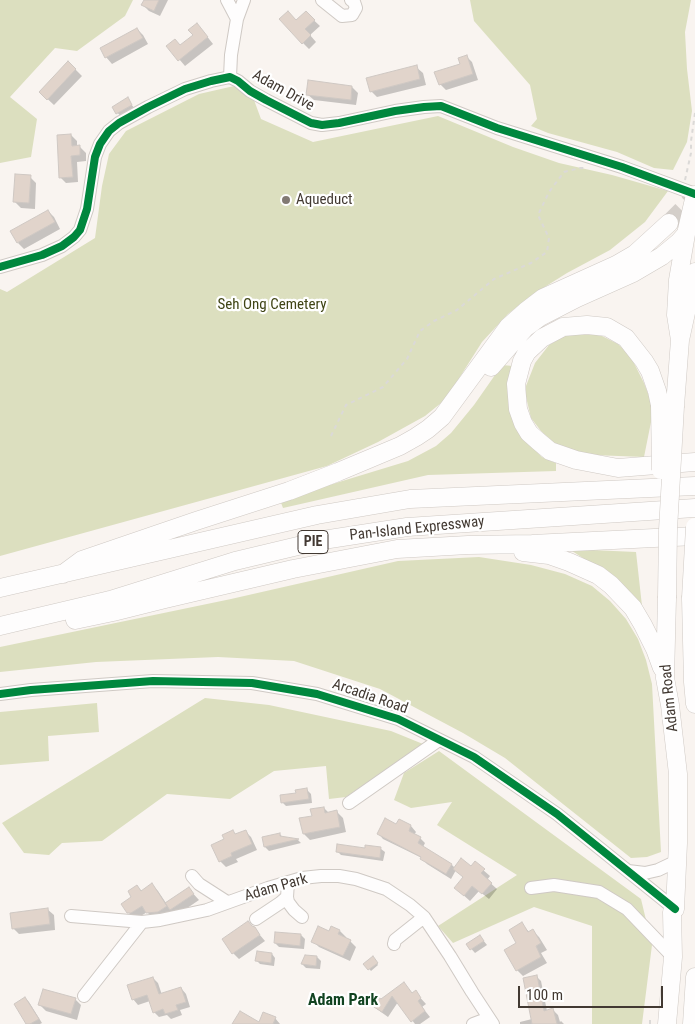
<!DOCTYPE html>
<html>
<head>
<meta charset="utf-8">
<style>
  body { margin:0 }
  #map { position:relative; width:695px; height:1024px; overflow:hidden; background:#f9f4f0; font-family:"Roboto Condensed",sans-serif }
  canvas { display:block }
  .scale { position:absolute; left:518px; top:986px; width:145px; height:22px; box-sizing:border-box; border:2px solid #423932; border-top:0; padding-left:6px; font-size:15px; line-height:18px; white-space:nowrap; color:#423932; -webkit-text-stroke:4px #fff; paint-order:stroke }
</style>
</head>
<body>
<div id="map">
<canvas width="695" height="1024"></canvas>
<div class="scale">100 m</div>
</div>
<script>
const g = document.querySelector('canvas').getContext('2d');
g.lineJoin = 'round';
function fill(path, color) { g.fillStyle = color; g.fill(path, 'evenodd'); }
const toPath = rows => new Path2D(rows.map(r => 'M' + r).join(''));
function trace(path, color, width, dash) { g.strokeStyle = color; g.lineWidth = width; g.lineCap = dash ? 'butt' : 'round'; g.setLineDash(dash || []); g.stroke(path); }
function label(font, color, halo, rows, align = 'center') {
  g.font = font + ' "Roboto Condensed",sans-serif'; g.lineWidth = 4.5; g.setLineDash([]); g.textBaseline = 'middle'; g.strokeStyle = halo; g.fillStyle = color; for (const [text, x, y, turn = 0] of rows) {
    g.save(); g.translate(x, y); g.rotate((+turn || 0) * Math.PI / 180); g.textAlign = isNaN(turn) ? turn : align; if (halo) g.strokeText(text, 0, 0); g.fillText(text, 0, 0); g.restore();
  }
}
fill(toPath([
  [0,0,133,0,125,16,77,51,55,48,10,97,37,119,31,157,0,163],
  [470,0,691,0,685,32,687,69,692,111,687,142,673,170,654,168,617,152,548,133,531,126,537,119,530,85,474,21],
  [234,86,254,100,261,119,313,142,438,116,513,147,559,163,612,175,668,191,645,222,610,250,567,273,532,295,508,314,482,342,446,399,425,416,378,442,327,466,0,556,0,289,7,292,95,238,102,186,109,154,126,131,199,94],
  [570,332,588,333,602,336,618,344,630,355,644,383,651,401,651,422,644,457,593,455,574,452,555,444,541,431,531,418,526,397,526,386,535,363,549,345],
  [502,365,513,366,523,438,542,457,556,463,556,471,428,475,283,508,280,500,408,461,436,446,451,433,474,405],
  [569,549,636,552,642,606,606,573],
  [479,557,531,565,565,574,592,586,610,601,626,619,638,639,646,660,652,684,661,852,647,857,631,858,505,758,463,733,380,689,294,661,218,657,96,662,0,672,0,647,231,599,398,561],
  [205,698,269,705,391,731,423,744,346,797,329,799,326,766,274,771,230,799,167,794,102,841,62,843,49,855,24,853,2,823],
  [97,703,99,732,48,736,49,761,0,765,0,712],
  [439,751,641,899,652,945,642,1024,592,1024,592,926,534,907,453,943,438,926,517,875,437,825,452,802,411,808,394,800,404,773]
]), '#dcdfbf');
fill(toPath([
  [145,0,168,0,160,16,149,11,143,5],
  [306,13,320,26,310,35,316,42,309,49,303,43,297,21],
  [137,29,143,35,148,44,112,64,106,57,101,48],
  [202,30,213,44,185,66,168,46,181,47],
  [466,56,472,62,478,80,446,90,440,84,461,65],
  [68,62,82,76,54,105,40,92],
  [416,67,423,73,426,85,377,97,371,91],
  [352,87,358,93,356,105,314,100,307,94],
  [127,99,135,109,121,117,113,107],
  [71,135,77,141,77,147,80,147,86,153,86,161,77,162,78,182,66,183,60,177],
  [30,177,36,183,35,209,21,208,15,202],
  [48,211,54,217,60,229,24,249,18,243],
  [307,790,311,794,312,803,286,806,282,802],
  [324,808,329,813,337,812,343,818,346,832,310,840,304,834,301,819,313,817],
  [399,821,411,826,416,832,414,835,420,838,425,843,423,847,451,864,455,868,471,868,475,863,490,876,487,880,497,889,489,899,479,891,470,901,461,893,464,878,456,870,451,879,427,864,422,858,383,839,378,833,396,826],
  [245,831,251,837,257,850,236,859,238,862,226,867,220,861,226,840,233,832,236,835],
  [280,834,283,838,298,840,301,843,269,851,265,847,263,838],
  [381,849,385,852,383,861,341,855,337,851],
  [152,885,158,891,166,903,189,889,199,900,177,915,153,918,147,912,138,918,134,918,128,912,137,887,142,891],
  [47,909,54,915,55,930,19,934,13,928],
  [522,924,530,933,533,931,539,937,547,950,541,953,547,963,523,976,517,970,518,944],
  [254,928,265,941,239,959,233,953],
  [340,931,346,937,345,939,350,941,356,947,350,961,319,947,313,941,330,932],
  [301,935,305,939,304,949,279,947,275,943],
  [483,940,487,945,475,953,467,944],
  [272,954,275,958,274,966,260,964,256,960],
  [306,956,317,957,321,961,320,969,306,968,302,964],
  [373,958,378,965,371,971,365,964],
  [536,976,541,981,547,1011,553,1010,558,1015,560,1022,561,1021,564,1024,520,1024,520,1022,532,1019],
  [153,978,158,983,162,995,181,988,186,994,190,1007,180,1010,182,1015,171,1019,167,1015,159,1017,154,1012,150,1001,138,1005,133,999],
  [404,984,413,994,415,992,426,1004,422,1007,430,1017,420,1024,415,1024,398,1002,388,1017,374,1007,368,1002,381,1001],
  [25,998,29,1002,42,1023,40,1024,28,1024],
  [75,999,81,1005,77,1020,46,1011,40,1005],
  [275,1018,280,1024,259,1024]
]), '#0003');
const building = toPath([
  [144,0,159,0,154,11,141,5,144,0],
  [288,11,296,20,306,11,315,20,305,29,311,35,302,44,279,19,288,11],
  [197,23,208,37,178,61,166,46,175,39,180,45,193,35,188,30,197,23],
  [137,28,143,38,105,58,100,48,137,28],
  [467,55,473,74,439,85,434,72,460,64,458,58,467,55],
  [68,61,76,69,47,100,39,92,68,61],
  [417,65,420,79,370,92,366,78,417,65],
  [308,80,352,86,351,100,306,95,308,80],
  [128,97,132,105,116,114,112,107,128,97],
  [71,134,72,146,80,145,80,155,71,156,73,177,59,178,57,135,71,134],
  [15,174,31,175,29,203,13,202,15,174],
  [48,210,55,222,17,243,10,231,48,210],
  [307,788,309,799,281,803,280,795,296,793,295,790,307,788],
  [324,807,325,813,337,810,340,827,303,834,299,818,312,816,310,809,324,807],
  [385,818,396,824,399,819,411,825,409,831,421,837,418,843,452,864,446,874,420,859,421,857,377,834,385,818],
  [233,830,235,834,246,830,252,844,231,853,232,856,219,862,211,845,224,839,222,835,233,830],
  [280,833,280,836,299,839,264,847,262,837,280,833],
  [337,844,365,848,365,845,381,847,380,858,336,852,337,844],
  [461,858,471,866,475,861,485,869,481,873,492,883,482,894,472,886,464,896,454,888,463,877,453,869,461,858],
  [152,883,167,906,158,912,146,913,142,906,131,913,127,913,121,904,131,897,128,891,137,885,141,891,152,883],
  [189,887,194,894,170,910,165,903,189,887],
  [48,908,50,924,12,929,10,913,48,908],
  [248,921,252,926,255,927,260,935,232,954,222,939,248,921],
  [522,922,528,932,533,929,541,943,536,946,541,957,516,971,504,950,516,943,509,930,522,922],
  [318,926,329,931,331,926,340,930,338,934,351,940,343,956,311,942,318,926],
  [275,932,301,934,300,946,274,943,275,932],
  [480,935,484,941,470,950,466,944,480,935],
  [257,951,272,953,271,963,255,961,257,951],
  [305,955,317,956,316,966,301,964,305,955],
  [373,956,378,963,368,970,363,964,373,956],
  [537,975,544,1011,553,1008,557,1024,532,1024,523,978,537,975],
  [153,977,159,994,181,987,186,1002,176,1005,178,1010,165,1014,163,1009,153,1013,147,995,132,1000,127,985,153,977],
  [404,982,412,993,416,990,421,998,418,1001,425,1011,411,1022,392,996,382,1012,366,1002,372,993,381,999,404,982],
  [43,989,76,998,71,1014,38,1005,43,989],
  [25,997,39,1019,30,1024,26,1024,14,1004,25,997],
  [240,1011,259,1022,263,1012,276,1017,273,1024,232,1024,240,1011]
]);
fill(building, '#e1d4cb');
trace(building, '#cfc8c3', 1);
trace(toPath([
  [669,223,691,201,695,194]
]), '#d4cfca', 18, [18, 9]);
const minor = toPath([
  [227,0,237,19],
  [322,0,342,16,352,15,356,8,354,2,351,0],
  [230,77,231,55,237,19,244,0],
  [0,267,42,255,62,246,74,237,80,230,87,209,95,157,100,144,109,131,119,123,148,107,185,89,211,81,230,77,238,81,250,91,266,100,311,123,322,125,339,123,395,111,424,107,441,106,497,128,622,167,695,194],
  [0,694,31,690,153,681,252,683,317,694,398,719,474,757,557,814,675,909],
  [349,803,439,740],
  [628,871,645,873,658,870,677,861],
  [192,876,199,884,227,902],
  [288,882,287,897,288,902,294,910,302,917],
  [531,888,554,885,599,892,627,909,673,957],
  [71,916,142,922,160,920,207,910,268,888,302,878,321,876,339,876,356,879,386,889,410,905,424,917,450,956,472,992,493,1024],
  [256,919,280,903,287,897],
  [394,944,395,940,424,917],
  [84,996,142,922],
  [473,1024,489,1018]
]);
const highway = toPath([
  [680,340,676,315,678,280,686,234,695,195],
  [491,367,525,328,540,317,577,298,633,273,662,256,679,242,686,234],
  [660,405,657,391,650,371,644,361,626,338,607,327,587,325,563,327,542,338,527,352,522,361,516,384,518,409,523,423,529,433,538,441,550,451,576,460,618,468,695,462],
  [675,406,680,340,695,272],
  [523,552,549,555,569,562,598,575,611,585,633,608,643,625,655,649,662,668],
  [63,574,82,560,196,521,289,491,338,472,400,446,416,437,428,429,442,417,508,327,526,311,543,298,616,265,635,254,669,223],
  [0,588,317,515,410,499,695,486],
  [667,598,665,678,670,705,678,774,678,843,675,909,672,912,673,957,667,1024],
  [691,598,693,682,695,704],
  [75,620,113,612,165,599,293,569,397,549,468,545,532,544,695,536],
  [0,626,110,600,235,561,323,540,407,527,695,508],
  [692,1024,695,977]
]);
trace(minor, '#cfc9c4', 14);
trace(highway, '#cfc9c4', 19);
trace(toPath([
  [685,180,691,153,691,141,695,113],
  [331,436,346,405,383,387,407,359,420,331,434,321,457,310,494,279,531,263,547,252,549,238,538,215,549,192,564,172,580,168,587,168],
  [650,1024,650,1016]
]), '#dbd9d7', 2, [4, 4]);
trace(minor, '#fefdfd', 12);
trace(highway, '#fefdfd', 18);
const highwayBridge = toPath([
  [660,405,661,470],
  [667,598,668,530,675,406],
  [691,598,695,527]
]);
trace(highwayBridge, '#cfc9c4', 19, []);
trace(highwayBridge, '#fefdfd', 18);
trace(toPath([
  [0,267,42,255,62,246,74,237,80,230,87,209,95,157,100,144,109,131,119,123,148,107,185,89,211,81,230,77,238,81,250,91,266,100,311,123,322,125,339,123,395,111,424,107,441,106,497,128,622,167,695,194],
  [0,694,31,690,153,681,252,683,317,694,398,719,474,757,557,814,675,909]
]), '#00873e', 8);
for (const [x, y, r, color] of [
  [286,200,5,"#827a74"]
]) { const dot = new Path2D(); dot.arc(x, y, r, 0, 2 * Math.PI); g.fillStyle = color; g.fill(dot); trace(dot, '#fff', 2); }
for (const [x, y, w] of [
  [313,542,30]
]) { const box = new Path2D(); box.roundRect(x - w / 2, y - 11.5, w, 23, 4); g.fillStyle = '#fff'; g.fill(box); trace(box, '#423932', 1); }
label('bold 14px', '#423932', null, [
  ["PIE",313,542]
]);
label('15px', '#423932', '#fff', [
  ["Adam Drive",283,91,29],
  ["Pan-Island Expressway",417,529,-6],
  ["Arcadia Road",370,697,19],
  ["Adam Road",670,698,-96],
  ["Adam Park",276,888,-16]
]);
label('15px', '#423932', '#fff', [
  ["Aqueduct",296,200]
], 'left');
label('15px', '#404516', '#fff', [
  ["Seh Ong Cemetery",272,305]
]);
label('bold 16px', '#114321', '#fff', [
  ["Adam Park",343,1001]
]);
</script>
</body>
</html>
